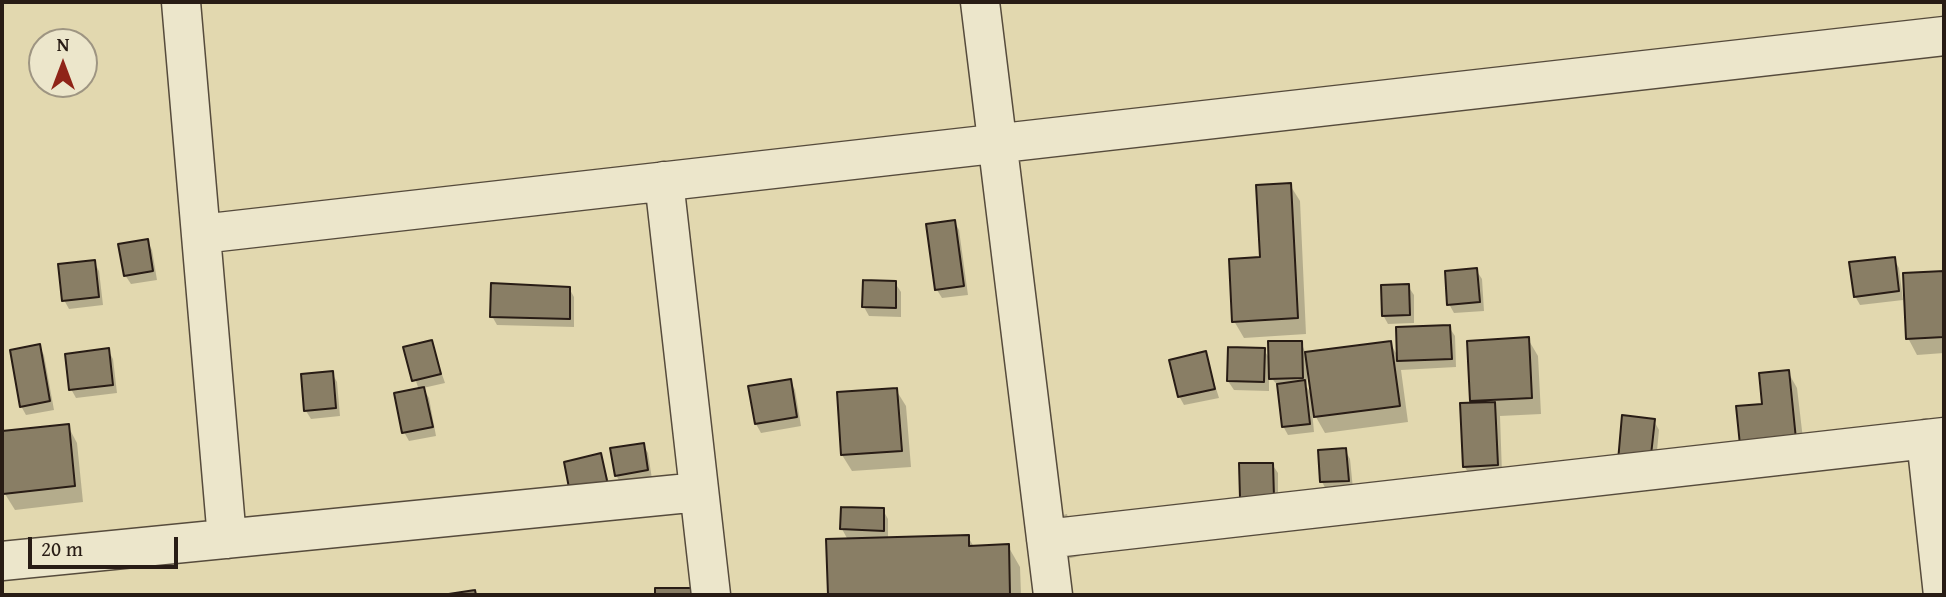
<!DOCTYPE html>
<html>
<head>
<meta charset="utf-8">
<style>
  body { margin:0 }
  #map { position:relative; width:1946px; height:597px; overflow:hidden; background:#e2d8af; font-family:"Gentium Book Plus",serif }
  canvas { display:block }
  .frame { position:absolute; inset:0; border:4px solid #281c15; pointer-events:none }
  .north { position:absolute; left:28px; top:28px; width:70px; height:70px; box-sizing:border-box; background:#ece6cb; border:2px solid #9e9582; border-radius:50%; rotate:0deg; font-size:19px; font-weight:700; line-height:28px; text-align:center; color:#281c15 }
  .north::after { content:''; display:block; margin:auto; width:24px; height:32px; background:#8f2418; clip-path:polygon(50% 0,100% 100%,50% 72%,0 100%) }
  .scale { position:absolute; left:28px; top:537px; width:150px; height:32px; box-sizing:border-box; border:4px solid #281c15; border-top:0; padding-left:9px; font-size:21px; line-height:24px; white-space:nowrap; color:#281c15; -webkit-text-stroke:5px #ece6cb; paint-order:stroke }
</style>
</head>
<body>
<div id="map">
<canvas width="1946" height="597"></canvas>
<div class="frame"></div>
<div class="north">N</div>
<div class="scale">20 m</div>
</div>
<script>
const g = document.querySelector('canvas').getContext('2d');
g.lineJoin = 'round';
function fill(path, color) { g.fillStyle = color; g.fill(path, 'evenodd'); }
const toPath = rows => new Path2D(rows.map(r => 'M' + r).join(''));
function trace(path, color, width, dash) { g.strokeStyle = color; g.lineWidth = width; g.lineCap = dash ? 'butt' : 'round'; g.setLineDash(dash || []); g.stroke(path); }
fill(toPath([
  [1290,185,1300,201,1306,334,1244,338,1234,321],
  [954,221,959,230,968,295,942,298,937,290],
  [147,241,152,250,157,280,131,284,125,275],
  [1894,259,1899,268,1903,300,1860,305,1855,296],
  [94,262,99,271,103,305,69,309,64,300],
  [1476,270,1482,279,1484,311,1454,313,1449,304],
  [1944,273,1944,353,1917,355,1908,338,1905,275],
  [895,283,901,292,901,317,869,316,864,307],
  [1408,286,1414,295,1414,323,1388,324,1383,315],
  [569,288,574,297,574,327,497,325,492,316],
  [1449,327,1455,336,1456,367,1401,370,1408,422,1325,433,1312,410,1314,432,1288,435,1283,426,1279,387,1269,375,1269,391,1234,390,1228,381,1264,350,1271,361,1301,342,1306,354,1390,343,1399,358],
  [1309,368,1313,397,1307,387,1307,369],
  [1528,339,1538,356,1541,414,1500,416,1502,474,1470,475,1464,466,1472,401],
  [431,342,445,383,423,388,429,398,436,436,409,441,404,432,419,390,405,349],
  [39,346,44,355,54,410,26,415,21,406],
  [108,350,113,359,117,393,76,398,71,389],
  [1205,353,1219,398,1184,405,1179,396],
  [1788,372,1797,388,1805,456,1764,405],
  [332,373,337,382,340,416,311,419,306,411],
  [790,381,795,390,801,426,761,433,756,424,750,388],
  [896,390,906,406,911,467,852,471,842,455],
  [1654,421,1659,430,1655,472,1624,469],
  [68,426,77,443,83,502,15,510,5,494,2,433],
  [643,445,648,453,652,479,621,484,616,475],
  [1345,450,1350,459,1353,489,1327,491,1322,482,1320,452],
  [601,455,612,494,577,501],
  [1272,464,1278,473,1278,506,1247,507],
  [883,510,888,519,888,539,968,537,974,547,1008,546,1020,567,1021,595,830,595,828,541,848,540,842,529],
  [1067,514,1080,556,1039,565,1026,524]
]), '#0003');
const building = toPath([
  [1291,183,1298,318,1232,322,1229,259,1260,257,1256,185,1291,183],
  [955,220,964,286,935,290,926,224,955,220],
  [148,239,153,271,124,276,118,244,148,239],
  [1895,257,1899,291,1854,297,1849,262,1895,257],
  [95,260,99,297,62,301,58,264,95,260],
  [1477,268,1480,302,1447,305,1445,271,1477,268],
  [1944,271,1944,337,1906,339,1903,273,1944,271],
  [863,280,896,281,896,308,862,307,863,280],
  [491,283,570,287,570,319,490,317,491,283],
  [1409,284,1410,315,1382,316,1381,285,1409,284],
  [1450,325,1452,359,1397,361,1396,327,1450,325],
  [1529,337,1532,398,1470,401,1467,341,1529,337],
  [432,340,441,374,412,381,403,347,432,340],
  [1268,341,1302,341,1303,378,1269,379,1268,341],
  [1391,341,1400,406,1314,417,1305,352,1391,341],
  [40,344,50,401,20,407,10,350,40,344],
  [1228,347,1265,348,1264,382,1227,381,1228,347],
  [109,348,113,385,69,390,65,354,109,348],
  [1206,351,1215,389,1178,397,1169,360,1206,351],
  [1789,370,1796,439,1740,445,1736,406,1762,404,1759,373,1789,370],
  [333,371,336,408,304,411,301,374,333,371],
  [791,379,797,417,755,424,748,386,791,379],
  [1305,380,1310,424,1282,427,1277,384,1305,380],
  [424,387,433,427,402,433,394,393,424,387],
  [897,388,902,451,841,455,837,392,897,388],
  [1495,402,1498,465,1463,467,1460,403,1495,402],
  [1622,415,1655,419,1650,464,1618,461,1622,415],
  [69,424,75,486,3,494,2,431,69,424],
  [644,443,648,470,615,476,610,448,644,443],
  [1346,448,1349,481,1320,482,1318,450,1346,448],
  [601,453,608,485,570,493,564,462,601,453],
  [1239,463,1273,463,1274,497,1240,498,1239,463],
  [841,507,884,508,884,531,840,529,841,507],
  [969,535,969,546,1009,544,1010,595,828,595,826,539,969,535],
  [655,588,692,588,692,595,655,595,655,588],
  [475,590,476,595,442,595,475,590]
]);
fill(building, '#897e65');
trace(building, '#281c15', 2);
const minor = toPath([
  [181,2,227,539],
  [980,2,1053,595],
  [664,181,711,595],
  [201,234,1944,36],
  [1926,439,1943,595],
  [1046,539,1944,437],
  [2,561,699,492]
]);
trace(minor, '#564b3c', 41);
trace(minor, '#ece6cb', 38);
</script>
</body>
</html>
